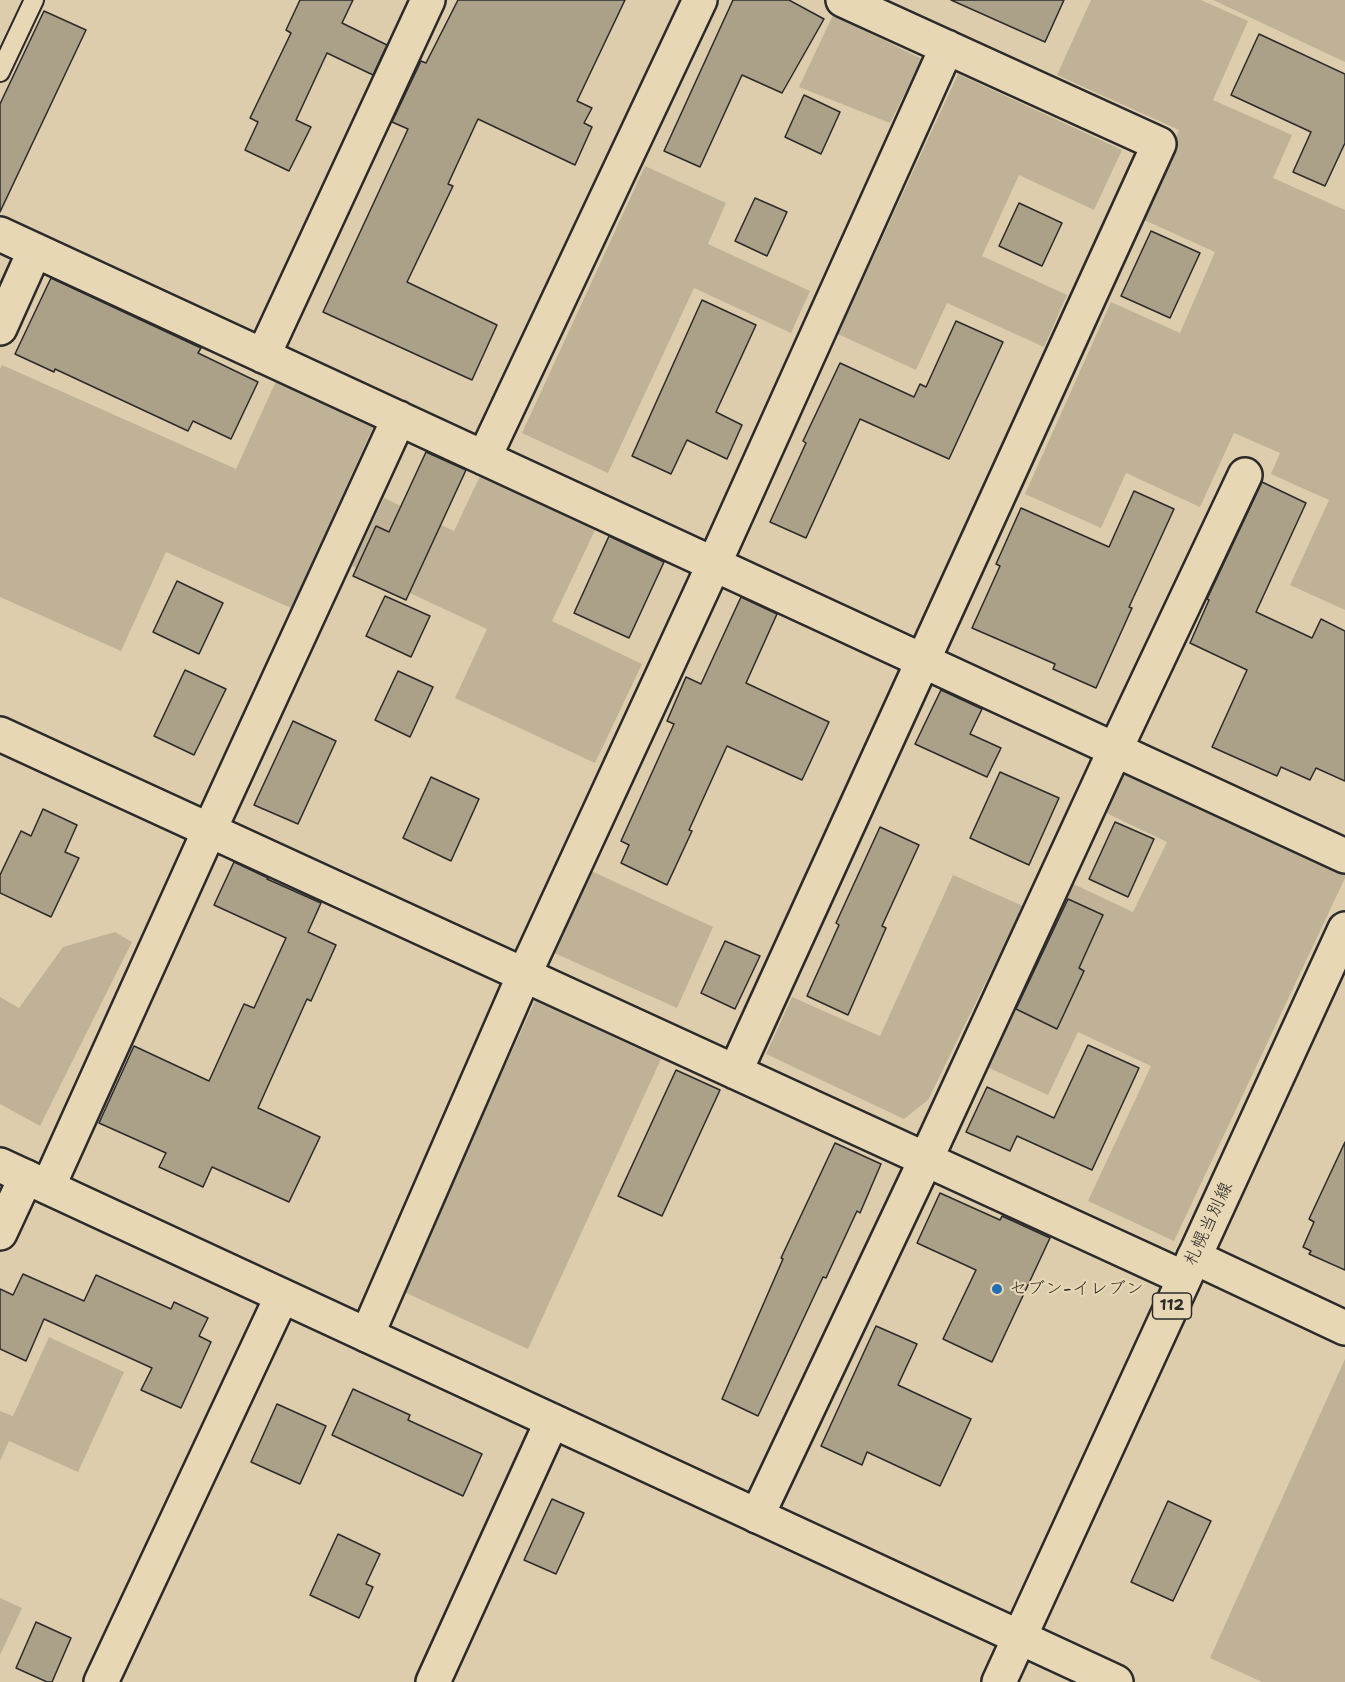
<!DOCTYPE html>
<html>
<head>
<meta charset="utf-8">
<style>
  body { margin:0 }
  canvas { display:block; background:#ddcdac }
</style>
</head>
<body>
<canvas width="1345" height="1682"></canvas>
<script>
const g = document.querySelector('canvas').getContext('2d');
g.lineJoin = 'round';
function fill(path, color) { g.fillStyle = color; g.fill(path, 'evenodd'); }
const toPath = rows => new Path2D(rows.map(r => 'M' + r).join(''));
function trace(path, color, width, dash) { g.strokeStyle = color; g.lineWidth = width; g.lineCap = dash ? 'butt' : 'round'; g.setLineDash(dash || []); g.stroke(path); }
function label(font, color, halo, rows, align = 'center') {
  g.font = font + ' "Shantell Sans","Klee One",sans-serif'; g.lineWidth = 4.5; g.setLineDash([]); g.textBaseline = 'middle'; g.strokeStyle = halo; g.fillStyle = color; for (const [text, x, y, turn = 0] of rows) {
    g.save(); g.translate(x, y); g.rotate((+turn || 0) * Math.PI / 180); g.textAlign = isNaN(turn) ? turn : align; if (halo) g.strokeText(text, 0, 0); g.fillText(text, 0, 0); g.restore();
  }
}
fill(toPath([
  [1091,0,1201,0,1248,21,1213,100,1292,135,1273,178,1345,210,1345,610,1290,585,1329,500,1271,474,1280,453,1234,433,1200,507,1126,473,1101,528,1025,494,1111,302,1180,333,1215,252,1140,218,1179,130,1057,75],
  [1213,0,1345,0,1345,62],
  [833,15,922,59,890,123,799,87],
  [958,74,1122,150,1094,210,1019,175,982,256,1067,295,1044,347,947,303,916,370,838,334],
  [645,166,726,203,708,244,810,291,791,333,694,288,608,473,522,433],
  [2,365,236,469,276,381,374,425,291,608,166,552,121,651,0,597,0,369],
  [480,476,595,530,552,621,642,664,595,763,455,698,487,629,352,566,384,498,454,531],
  [1123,766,1345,871,1345,878,1174,1241,1088,1201,1151,1066,1078,1032,1048,1095,983,1065,1069,882,1133,912,1167,842,1102,811],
  [589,870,713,927,677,1008,552,952],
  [953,875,1023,906,928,1100,904,1119,766,1054,792,997,880,1036],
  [115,932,132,942,40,1126,0,1104,0,997,19,1008,63,947],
  [535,1001,661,1059,528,1349,402,1291],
  [49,1337,124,1372,78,1472,9,1441,0,1461,0,1411,13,1416],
  [1345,1359,1345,1682,1262,1682,1210,1658],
  [0,1598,22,1608,0,1655]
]), '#bfb296');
const building = toPath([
  [300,0,353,0,342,23,387,45,373,75,327,53,296,120,311,127,289,171,245,150,258,122,250,118,291,33,286,30,300,0],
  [458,0,625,0,577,101,592,108,584,123,592,127,575,165,478,119,448,184,453,186,407,282,497,325,472,380,323,312,408,129,392,122,421,61,426,63,458,0],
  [733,0,789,0,824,19,782,93,742,75,700,167,664,151,733,0],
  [951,0,1064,0,1045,42,951,0],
  [44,11,86,30,0,212,0,104,44,11],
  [1259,34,1345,74,1345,143,1325,186,1293,172,1311,132,1231,95,1259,34],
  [804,95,840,112,821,154,785,137,804,95],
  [755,198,787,212,767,256,735,241,755,198],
  [1019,203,1062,223,1042,266,999,246,1019,203],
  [1151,231,1200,253,1170,318,1121,296,1151,231],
  [51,278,201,348,198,353,258,382,231,439,193,421,188,431,55,369,54,372,15,354,51,278],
  [702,300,756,325,716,412,742,425,727,459,687,440,671,474,632,456,702,300],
  [956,321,1003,342,949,459,860,419,806,538,770,522,806,443,803,441,840,363,914,397,920,384,926,387,956,321],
  [426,452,466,470,406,600,353,576,376,526,389,532,426,452],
  [1262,482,1306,503,1256,612,1312,638,1321,619,1345,631,1345,781,1316,768,1310,780,1281,767,1277,776,1212,747,1247,670,1190,643,1209,600,1207,599,1262,482],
  [1134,491,1174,509,1129,607,1132,608,1096,688,1053,669,1055,664,972,628,1000,566,996,564,1021,508,1109,547,1134,491],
  [609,536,664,562,629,638,574,613,609,536],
  [177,581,223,603,199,654,153,632,177,581],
  [385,596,430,616,411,657,366,636,385,596],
  [741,597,777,614,746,683,829,722,802,780,727,746,689,830,692,831,667,885,621,863,629,845,621,841,674,724,667,721,686,677,701,684,741,597],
  [185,670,226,689,194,755,154,736,185,670],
  [398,671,433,687,410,737,375,720,398,671],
  [941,690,982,709,970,734,1001,748,987,777,915,744,941,690],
  [293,721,336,741,298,824,254,805,293,721],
  [1000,772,1059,798,1029,865,970,838,1000,772],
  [431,777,479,799,451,861,403,838,431,777],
  [43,809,77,825,65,852,79,858,51,917,0,893,0,875,21,831,31,836,43,809],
  [1115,822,1154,839,1128,897,1089,879,1115,822],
  [880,827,919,845,882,926,886,928,848,1015,807,996,839,925,836,923,880,827],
  [234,862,268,878,267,879,321,903,308,932,336,945,311,1001,307,999,258,1108,320,1137,289,1202,212,1167,203,1187,159,1167,166,1153,99,1123,134,1046,209,1081,244,1004,254,1008,286,938,214,905,234,862],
  [1068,899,1103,915,1079,968,1084,971,1057,1029,1016,1009,1068,899],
  [725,941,760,956,735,1009,701,993,725,941],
  [1088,1045,1139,1068,1092,1170,1017,1136,1010,1151,966,1132,987,1087,1054,1118,1088,1045],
  [676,1070,720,1090,662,1216,618,1196,676,1070],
  [1345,1142,1345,1270,1309,1254,1311,1251,1303,1247,1314,1222,1309,1219,1345,1142],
  [835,1143,881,1164,860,1213,857,1211,826,1278,823,1277,758,1416,722,1399,783,1259,781,1258,835,1143],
  [940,1193,1000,1220,1002,1216,1050,1238,992,1362,943,1339,976,1270,917,1243,940,1193],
  [23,1274,84,1301,96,1275,171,1309,174,1302,208,1318,199,1336,211,1342,181,1408,141,1390,152,1368,44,1319,26,1361,0,1349,0,1289,13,1295,23,1274],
  [876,1326,917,1344,898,1385,971,1419,940,1486,867,1452,862,1465,821,1446,876,1326],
  [353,1389,410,1415,408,1420,482,1454,463,1496,332,1435,353,1389],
  [277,1404,326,1426,300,1484,251,1462,277,1404],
  [552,1499,584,1513,556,1574,524,1560,552,1499],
  [1168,1501,1211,1521,1173,1601,1131,1582,1168,1501],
  [338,1534,380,1554,366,1584,373,1587,359,1618,310,1595,338,1534],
  [36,1622,71,1638,52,1682,47,1682,16,1668,36,1622]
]);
fill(building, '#aba088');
trace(building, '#2b2b2b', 1.5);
const lane = toPath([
  [0,72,34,0]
]);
const street = toPath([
  [0,234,1345,856],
  [0,328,35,250],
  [263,356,428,0],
  [484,458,700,0],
  [0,734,1184,1278],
  [735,1072,1159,144,843,0],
  [48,1187,209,831,399,418],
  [0,1233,26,1177],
  [1194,1257,1345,1328],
  [367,1335,524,975,714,564,947,47],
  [757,1516,926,1159,1115,750,1245,475],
  [101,1682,282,1296],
  [433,1682,552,1421]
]);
const secondary = toPath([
  [0,1165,1116,1682]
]);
const primary = toPath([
  [999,1682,1345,929]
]);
trace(lane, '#2b2b2b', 22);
trace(street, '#2b2b2b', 38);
trace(secondary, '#2b2b2b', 38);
trace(primary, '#2b2b2b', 38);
trace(lane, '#e8d7b4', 18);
trace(street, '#e8d7b4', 33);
trace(secondary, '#e8d7b4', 33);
trace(primary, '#e8d7b4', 33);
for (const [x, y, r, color] of [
  [997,1289,6,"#1f6fb2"]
]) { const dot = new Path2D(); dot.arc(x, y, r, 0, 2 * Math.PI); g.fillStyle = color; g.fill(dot); trace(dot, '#e8d7b4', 2); }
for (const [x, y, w] of [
  [1172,1306,39]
]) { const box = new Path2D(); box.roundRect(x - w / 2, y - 13, w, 26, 4.5); g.fillStyle = '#e8d7b4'; g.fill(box); trace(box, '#2b2b2b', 1.5); }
label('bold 16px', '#2b2b2b', null, [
  ["112",1172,1306]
]);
label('18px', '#2b2b2b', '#e8d7b4', [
  ["札幌当別線",1209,1224,-65]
]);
label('18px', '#2b2b2b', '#e8d7b4', [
  ["セブン-イレブン",1009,1289]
], 'left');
</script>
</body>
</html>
